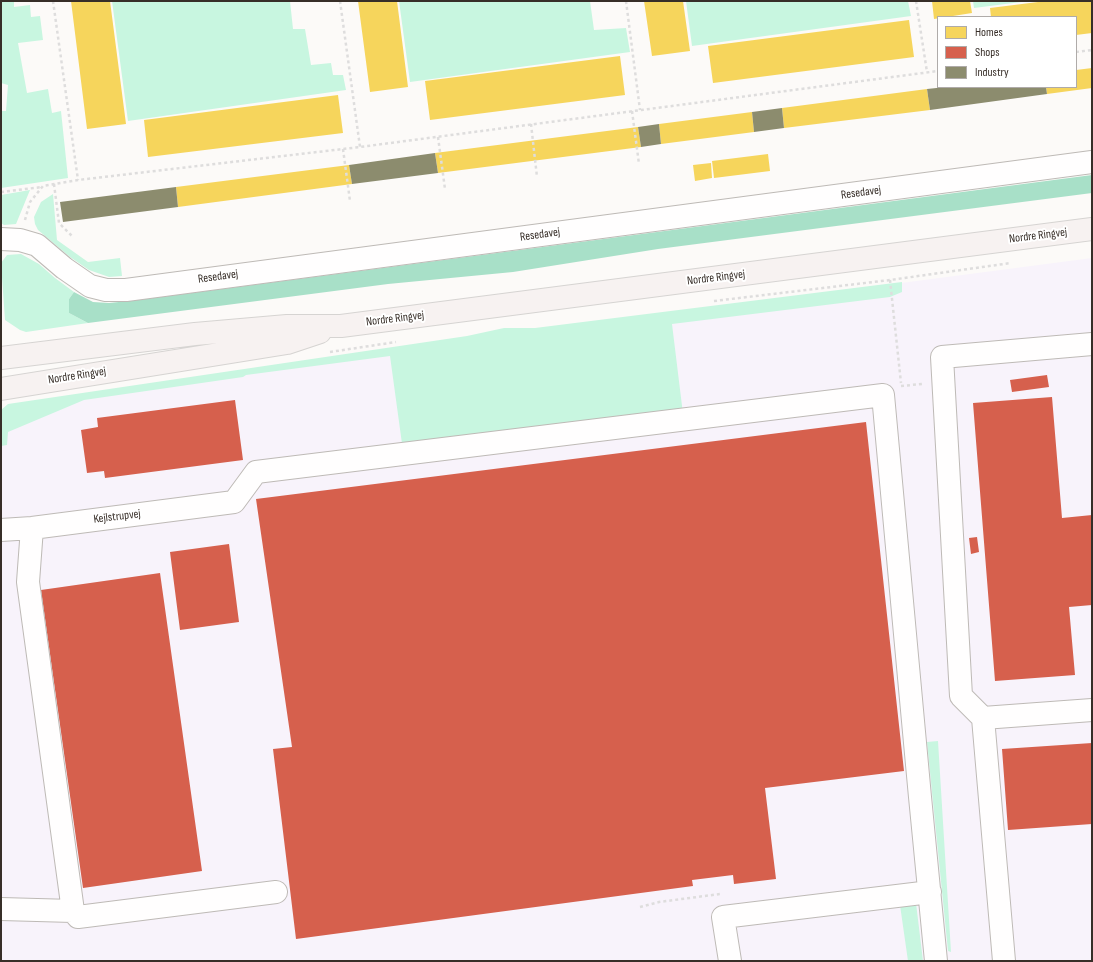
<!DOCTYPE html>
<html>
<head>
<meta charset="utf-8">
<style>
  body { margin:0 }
  #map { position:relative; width:1093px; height:962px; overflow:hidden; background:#fcfaf8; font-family:"Sofia Sans Condensed",sans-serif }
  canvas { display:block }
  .frame { position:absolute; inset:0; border:2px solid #372e28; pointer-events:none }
  .legend { position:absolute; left:937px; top:16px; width:140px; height:72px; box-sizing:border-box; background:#fff; border:1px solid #afaba9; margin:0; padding:5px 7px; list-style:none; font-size:12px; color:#372e28 }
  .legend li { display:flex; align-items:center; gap:8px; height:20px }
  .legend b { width:20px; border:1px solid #afaba9 }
</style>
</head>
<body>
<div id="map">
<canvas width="1093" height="962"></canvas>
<div class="frame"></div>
<ul class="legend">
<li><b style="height:11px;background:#f6d55c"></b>Homes</li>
<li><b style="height:11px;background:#d6604d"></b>Shops</li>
<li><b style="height:11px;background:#8c8c6e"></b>Industry</li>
</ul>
</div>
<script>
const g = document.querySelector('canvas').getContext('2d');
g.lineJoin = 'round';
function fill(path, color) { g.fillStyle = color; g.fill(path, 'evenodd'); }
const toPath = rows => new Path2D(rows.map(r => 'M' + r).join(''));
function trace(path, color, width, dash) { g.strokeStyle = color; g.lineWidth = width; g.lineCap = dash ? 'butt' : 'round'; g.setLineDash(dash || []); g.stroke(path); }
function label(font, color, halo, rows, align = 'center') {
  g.font = font + ' "Sofia Sans Condensed",sans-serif'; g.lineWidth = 4; g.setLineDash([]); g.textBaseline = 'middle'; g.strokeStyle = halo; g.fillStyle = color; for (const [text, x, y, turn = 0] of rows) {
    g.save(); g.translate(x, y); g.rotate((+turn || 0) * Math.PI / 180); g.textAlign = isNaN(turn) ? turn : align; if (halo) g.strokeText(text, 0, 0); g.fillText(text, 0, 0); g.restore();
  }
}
fill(toPath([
  [1092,258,1092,961,1,961,1,417,7,406,840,291]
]), '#f8f3fb');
fill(toPath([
  [2,1,14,1,14,7,30,5,31,17,40,16,43,40,18,43,27,93,48,89,52,113,61,111,68,178,1,188,1,111,6,111,8,85,1,83],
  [112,1,290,1,293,29,305,29,311,65,331,63,333,75,343,75,346,90,128,121],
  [399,1,590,1,594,30,626,28,630,52,410,82],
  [686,1,908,1,911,16,692,46],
  [973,1,1029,1,974,8],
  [30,190,16,224,4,225,1,223,1,195],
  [53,194,57,240,88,262,120,258,122,276,109,277,89,270,70,257,38,230,35,224,34,217,41,202],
  [21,254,39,264,55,278,74,292,69,299,69,313,88,323,26,332,20,330,5,320,1,263,7,255],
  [902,282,902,292,890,297,672,324,683,414,403,451,390,356,246,375,243,377,84,400,8,432,7,445,1,446,1,410,8,404,467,336,504,328,535,328],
  [938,741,951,952,948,951,927,742],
  [916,903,923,961,908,961,900,905]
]), '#c8f6e0');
fill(toPath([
  [1092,175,1092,193,658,249,513,272,388,284,88,323,69,313,69,299,74,292,93,302,109,303,138,300]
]), '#a8e0c8');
fill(toPath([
  [71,1,110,1,126,124,87,129],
  [358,1,397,1,408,87,370,92],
  [644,1,683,1,690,51,652,56],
  [932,1,970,1,972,13,934,19],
  [1046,1,1092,1,1092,33,1076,35,1076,17,991,17,990,8],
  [909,20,914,57,713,83,708,46],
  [620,56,625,95,430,120,425,81],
  [1092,68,1092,88,1047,94,1046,87,1076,87,1076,70],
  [927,89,930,110,784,128,782,108],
  [338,95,343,133,148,157,144,120],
  [752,112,754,132,661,144,659,124],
  [638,127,641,147,438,173,435,153],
  [768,154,770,171,714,178,712,161],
  [711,163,712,178,695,181,693,165],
  [349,165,352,184,178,207,176,187]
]), '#f6d55c');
fill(toPath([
  [1047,375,1049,387,1012,392,1010,380],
  [1052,397,1062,518,1092,515,1092,605,1069,607,1075,675,995,681,973,403],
  [235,400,243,460,105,478,104,471,87,473,81,430,98,427,97,418],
  [866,422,904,771,765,788,776,879,734,884,733,875,692,880,693,886,296,939,273,749,292,747,256,499],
  [977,537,979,552,971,554,969,538],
  [229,544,239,622,180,630,170,552],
  [160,573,202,871,83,888,41,590],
  [1092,743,1092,824,1008,830,1002,749]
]), '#d6604d');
fill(toPath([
  [946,87,1046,87,1047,94,930,110,927,89],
  [782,108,784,128,754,132,752,112],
  [659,124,661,144,641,147,638,127],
  [435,153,438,173,352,184,349,165],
  [176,187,178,207,63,222,60,202]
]), '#8c8c6e');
const minor = toPath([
  [1,239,20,240,37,245,64,268,90,286,106,290,126,290,1092,162],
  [32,528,28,582,73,911,78,917,276,892],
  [1,530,32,528,234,502,256,472,883,395,920,797,936,961],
  [983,718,961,696,942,357,1092,344],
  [1,909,73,911],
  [730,961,723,917,930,892],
  [1004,961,983,718,1092,710]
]);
const major = toPath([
  [1,358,195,334,287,326,341,326,1092,229],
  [1,389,287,343,320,332]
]);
trace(minor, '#bebab6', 24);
trace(major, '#d6d4d2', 24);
trace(toPath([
  [53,1,78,180],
  [340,1,360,147],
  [626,1,640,110],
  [916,1,927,72],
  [1076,52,1092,50],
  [632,111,639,164],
  [531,124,537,177],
  [438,137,445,189],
  [343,149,350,201],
  [54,184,59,223,73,237],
  [1,192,42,187],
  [25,220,30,202,43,186,78,180,360,147,938,71],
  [890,280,901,383],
  [714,301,890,280,1011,263],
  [330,352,396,342],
  [901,386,922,384],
  [640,907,659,902,720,894]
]), '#dedddd', 2.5, [3, 3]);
trace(minor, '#fffefe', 22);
trace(major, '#f7f2f1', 22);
label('12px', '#372e28', '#fff', [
  ["Resedavej",861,193,-8],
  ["Resedavej",540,235,-8],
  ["Nordre Ringvej",1038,236,-7],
  ["Resedavej",218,277,-8],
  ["Nordre Ringvej",716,278,-7],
  ["Nordre Ringvej",395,319,-7],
  ["Nordre Ringvej",77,376,-9],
  ["Kejlstrupvej",117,517,-7]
]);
</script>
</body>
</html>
